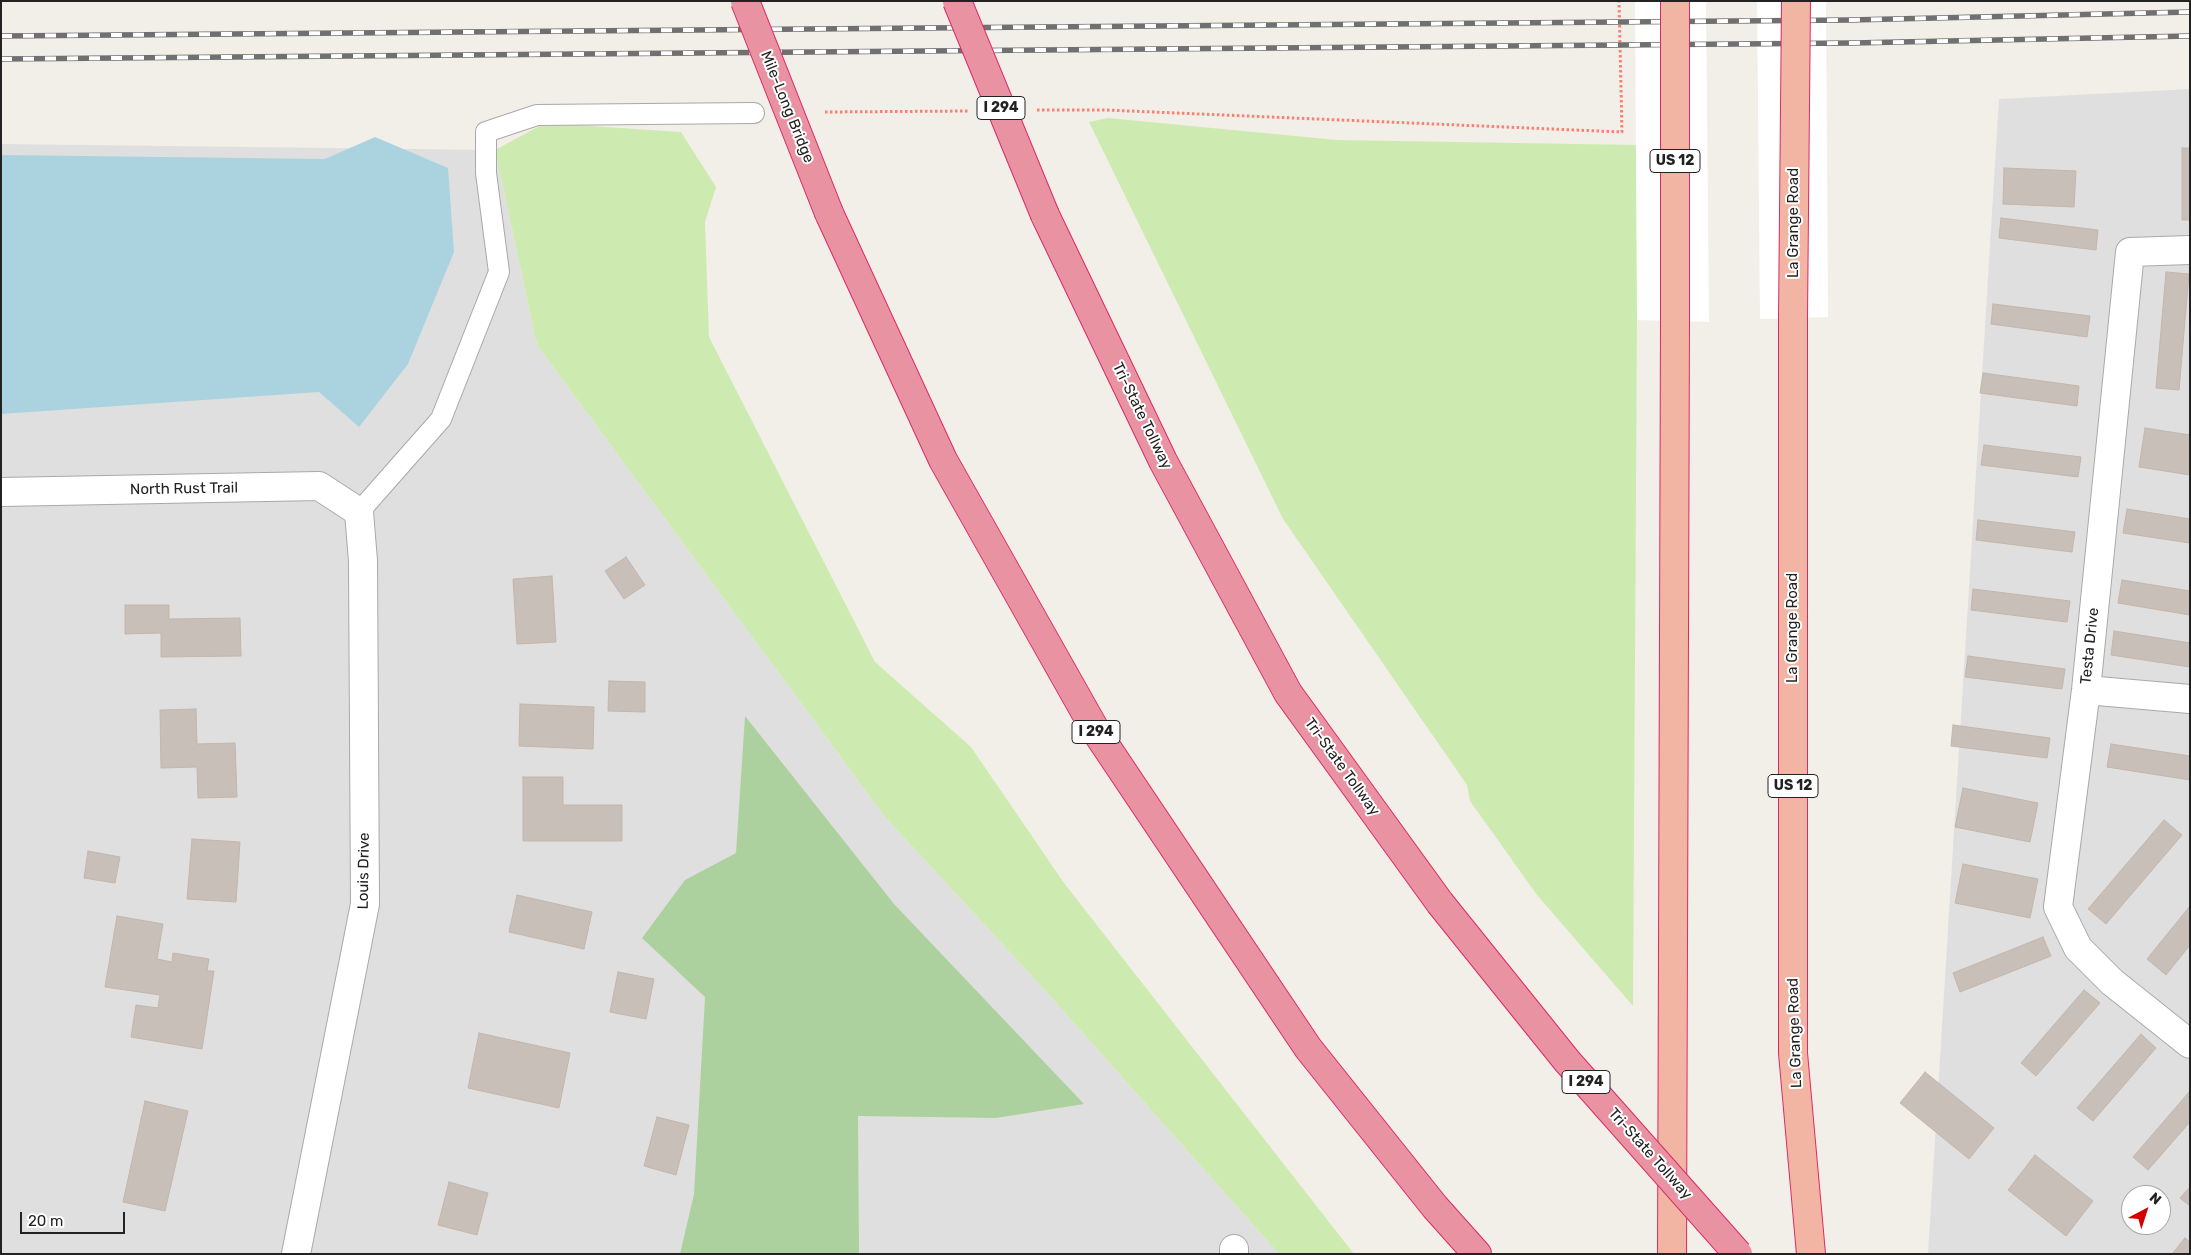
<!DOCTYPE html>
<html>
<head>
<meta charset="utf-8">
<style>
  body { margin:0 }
  #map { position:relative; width:2191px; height:1255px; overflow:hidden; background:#f2efe9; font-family:Rubik,sans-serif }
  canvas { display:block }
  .frame { position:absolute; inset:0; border:2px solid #222; pointer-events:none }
  .north { position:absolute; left:2121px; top:1185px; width:50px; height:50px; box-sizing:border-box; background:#fff; border:1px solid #a7a7a7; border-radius:50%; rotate:40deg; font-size:14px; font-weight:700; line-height:20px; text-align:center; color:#222 }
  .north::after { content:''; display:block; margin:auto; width:18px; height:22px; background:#d40000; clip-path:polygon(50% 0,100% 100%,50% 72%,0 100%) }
  .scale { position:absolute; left:20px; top:1212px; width:105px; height:22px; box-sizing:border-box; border:2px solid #222; border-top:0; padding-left:6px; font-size:15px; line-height:18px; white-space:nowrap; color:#222; -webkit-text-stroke:4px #fff; paint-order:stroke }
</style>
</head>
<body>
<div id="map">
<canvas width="2191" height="1255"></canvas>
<div class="frame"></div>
<div class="north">N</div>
<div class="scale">20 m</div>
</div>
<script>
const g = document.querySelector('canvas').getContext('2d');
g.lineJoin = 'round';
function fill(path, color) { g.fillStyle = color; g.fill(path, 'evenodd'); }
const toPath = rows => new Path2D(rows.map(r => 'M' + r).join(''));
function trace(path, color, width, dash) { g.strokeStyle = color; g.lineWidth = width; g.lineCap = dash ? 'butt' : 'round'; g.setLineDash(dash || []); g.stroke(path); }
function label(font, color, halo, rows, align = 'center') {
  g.font = font + ' Rubik,sans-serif'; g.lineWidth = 4; g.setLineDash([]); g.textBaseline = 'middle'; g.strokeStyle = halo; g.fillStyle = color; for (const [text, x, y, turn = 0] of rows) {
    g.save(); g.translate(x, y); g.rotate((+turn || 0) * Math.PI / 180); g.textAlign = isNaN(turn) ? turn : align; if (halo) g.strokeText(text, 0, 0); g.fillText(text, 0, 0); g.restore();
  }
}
fill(toPath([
  [2190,89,2190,1254,1928,1254,1999,99],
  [2131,1195,2161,1195,2161,1225,2131,1225],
  [1,144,495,150,537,345,885,817,1042,987,1279,1254,1,1254]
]), '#e0dfdf');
fill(toPath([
  [1108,118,1337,140,1638,145,1633,1006,1537,895,1470,801,1467,785,1283,519,1089,122],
  [545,123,681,132,716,187,705,222,709,337,875,662,971,747,1064,883,1354,1254,1279,1254,1042,987,885,817,537,345,495,150]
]), '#cdebb0');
fill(toPath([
  [745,716,894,904,1084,1104,996,1118,858,1116,859,1254,680,1254,694,1194,705,997,642,938,685,880,736,853]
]), '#add19e');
fill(toPath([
  [375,137,448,168,454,252,408,364,359,427,319,392,1,414,1,155,325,159]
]), '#aad3df');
fill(toPath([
  [1635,1,1706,1,1709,322,1637,320],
  [1757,1,1826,1,1828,317,1760,319]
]), '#fff');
const building = toPath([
  [2182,148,2190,148,2190,220,2182,220,2182,148],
  [2004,168,2076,171,2074,207,2003,204,2004,168],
  [2001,218,2098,230,2096,250,1999,238,2001,218],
  [2166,272,2189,274,2179,390,2156,388,2166,272],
  [1993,304,2090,316,2087,337,1991,324,1993,304],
  [1983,373,2079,386,2077,406,1980,393,1983,373],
  [2145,428,2190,435,2190,475,2139,467,2145,428],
  [1984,445,2081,457,2078,477,1981,465,1984,445],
  [2127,509,2190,519,2190,543,2123,533,2127,509],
  [1978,520,2075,532,2072,552,1976,540,1978,520],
  [626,557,645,585,624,599,605,571,626,557],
  [552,576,556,642,517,644,513,579,552,576],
  [2122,580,2190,591,2190,615,2118,603,2122,580],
  [1973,589,2070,601,2067,622,1971,610,1973,589],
  [125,605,169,605,169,619,240,618,241,656,161,657,161,633,125,634,125,605],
  [2114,631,2190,643,2190,667,2111,655,2114,631],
  [1968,656,2065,669,2062,689,1965,677,1968,656],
  [609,681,645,682,645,712,608,711,609,681],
  [520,704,594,707,593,749,519,746,520,704],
  [196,709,197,744,235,743,237,797,198,798,197,767,161,768,160,710,196,709],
  [1953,725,2050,738,2047,758,1951,746,1953,725],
  [2111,744,2190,756,2190,780,2107,767,2111,744],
  [523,777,563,777,563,805,622,805,622,841,523,841,523,777],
  [1963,788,2038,803,2030,842,1955,827,1963,788],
  [2164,820,2182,835,2106,924,2088,909,2164,820],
  [192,839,240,842,236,902,187,899,192,839],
  [88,851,120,857,115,883,84,878,88,851],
  [1963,864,2038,879,2030,918,1955,903,1963,864],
  [517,895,592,912,584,949,509,932,517,895],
  [2190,906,2190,945,2166,975,2147,959,2190,906],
  [117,916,163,924,157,959,172,962,173,953,209,959,207,971,214,971,202,1049,131,1037,136,1005,158,1008,160,995,105,987,117,916],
  [2043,937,2051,956,1960,992,1953,973,2043,937],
  [618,972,654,979,646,1019,610,1012,618,972],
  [2084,990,2100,1003,2036,1076,2021,1063,2084,990],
  [479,1033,570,1053,559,1108,468,1088,479,1033],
  [2141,1034,2156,1048,2093,1121,2077,1108,2141,1034],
  [1925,1072,1994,1128,1969,1159,1900,1103,1925,1072],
  [2190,1091,2190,1122,2148,1170,2133,1157,2190,1091],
  [145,1101,188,1111,165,1211,123,1202,145,1101],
  [657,1117,689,1125,676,1175,644,1166,657,1117],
  [2035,1155,2093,1201,2066,1236,2008,1190,2035,1155],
  [449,1182,488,1193,477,1235,438,1225,449,1182],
  [2190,1187,2190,1206,2180,1198,2190,1187],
  [2185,1238,2190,1242,2190,1254,2172,1254,2185,1238]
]);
fill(building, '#c7bfb8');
trace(building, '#c4b6ab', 1);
const service = toPath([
  [359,512,441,419,499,272,486,173,486,132,537,115,754,113]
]);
const minor = toPath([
  [2190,250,2130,252,2086,690,2058,907,2078,948,2112,982,2190,1044],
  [1,492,319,486,359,512,363,561,365,904,296,1254],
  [2086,690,2190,699],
  [1234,1249,1234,1254]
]);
const trunk = toPath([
  [1793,318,1793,1053,1811,1254],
  [1672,1254,1675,321]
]);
const motorway = toPath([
  [829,213,943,460,1097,733,1308,1048,1435,1207,1477,1254],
  [1045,215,1163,461,1288,693,1440,903]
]);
trace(service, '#a9a9a9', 22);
trace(minor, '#a9a9a9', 30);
trace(trunk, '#dc2a67', 30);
trace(motorway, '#dc2a67', 30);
trace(toPath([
  [1037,110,1106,110,1622,132,1619,1],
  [825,112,968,111]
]), '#fa8072', 3, [2.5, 2.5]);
trace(service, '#fff', 20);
trace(minor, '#fff', 28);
trace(trunk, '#f2b4a3', 28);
trace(motorway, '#e892a2', 28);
const rail = toPath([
  [1,36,1851,20,2190,12],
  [1,59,1852,43,2190,36]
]);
trace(rail, '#707070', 5.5);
trace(rail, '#fff', 4, [11]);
const trunkBridge = toPath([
  [1793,318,1796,1],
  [1675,321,1675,1]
]);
const motorwayBridge = toPath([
  [745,1,829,213],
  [957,1,1045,215],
  [1440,903,1567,1061,1738,1254]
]);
trace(trunkBridge, '#dc2a67', 30, []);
trace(motorwayBridge, '#dc2a67', 30, []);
trace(trunkBridge, '#f2b4a3', 28);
trace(motorwayBridge, '#e892a2', 28);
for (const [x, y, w] of [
  [1001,108,48],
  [1675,161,50],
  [1096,732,48],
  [1793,786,50],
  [1586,1082,48]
]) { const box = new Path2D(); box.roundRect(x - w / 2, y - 11.5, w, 23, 4); g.fillStyle = '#fff'; g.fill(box); trace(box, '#222', 1); }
label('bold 14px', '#222', null, [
  ["I 294",1001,108],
  ["US 12",1675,161],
  ["I 294",1096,732],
  ["US 12",1793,786],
  ["I 294",1586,1082]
]);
label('15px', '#222', '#fff', [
  ["Mile-Long Bridge",787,107,68],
  ["La Grange Road",1794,223,-90],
  ["Tri-State Tollway",1142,416,64],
  ["North Rust Trail",184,489,-1],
  ["La Grange Road",1793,628,-90],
  ["Testa Drive",2090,646,-84],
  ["Tri-State Tollway",1342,767,54],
  ["Louis Drive",364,871,-89],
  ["La Grange Road",1795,1033,-92],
  ["Tri-State Tollway",1650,1154,48]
]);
</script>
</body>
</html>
